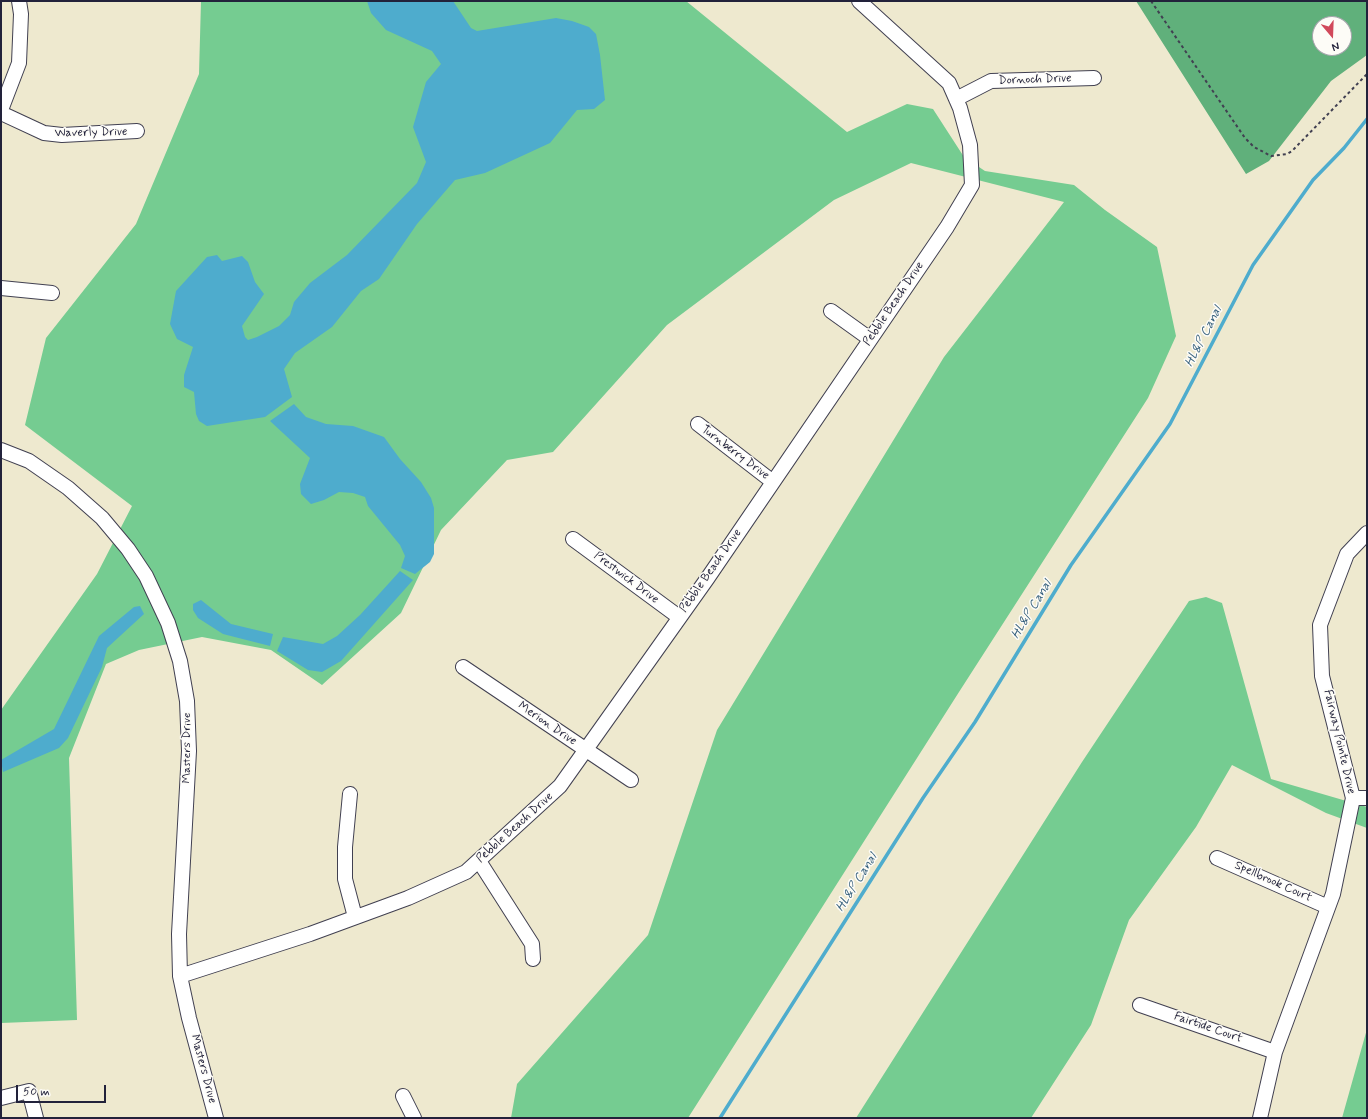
<!DOCTYPE html>
<html>
<head>
<meta charset="utf-8">
<style>
  body { margin:0 }
  #map { position:relative; width:1368px; height:1119px; overflow:hidden; background:#eee9cf; font-family:Mynerve,sans-serif }
  canvas { display:block }
  .frame { position:absolute; inset:0; border:2px solid #22223b; pointer-events:none }
  .north { position:absolute; left:1312px; top:16px; width:40px; height:40px; box-sizing:border-box; background:#fdfcf7; border:1px solid #a5a5ac; border-radius:50%; rotate:161deg; font-size:11px; font-weight:700; line-height:16px; text-align:center; color:#22223b }
  .north::after { content:''; display:block; margin:auto; width:14px; height:18px; background:#d1495b; clip-path:polygon(50% 0,100% 100%,50% 72%,0 100%) }
  .scale { position:absolute; left:16px; top:1085px; width:90px; height:18px; box-sizing:border-box; border:2px solid #22223b; border-top:0; padding-left:5px; font-size:12px; line-height:14px; white-space:nowrap; color:#22223b; -webkit-text-stroke:3px #fdfcf7; paint-order:stroke }
</style>
</head>
<body>
<div id="map">
<canvas width="1368" height="1119"></canvas>
<div class="frame"></div>
<div class="north">N</div>
<div class="scale">50 m</div>
</div>
<script>
const g = document.querySelector('canvas').getContext('2d');
g.lineJoin = 'round';
function fill(path, color) { g.fillStyle = color; g.fill(path, 'evenodd'); }
const toPath = rows => new Path2D(rows.map(r => 'M' + r).join(''));
function trace(path, color, width, dash) { g.strokeStyle = color; g.lineWidth = width; g.lineCap = dash ? 'butt' : 'round'; g.setLineDash(dash || []); g.stroke(path); }
function label(font, color, halo, rows, align = 'center') {
  g.font = font + ' Mynerve,sans-serif'; g.lineWidth = 3; g.setLineDash([]); g.textBaseline = 'middle'; g.strokeStyle = halo; g.fillStyle = color; for (const [text, x, y, turn = 0] of rows) {
    g.save(); g.translate(x, y); g.rotate((+turn || 0) * Math.PI / 180); g.textAlign = isNaN(turn) ? turn : align; if (halo) g.strokeText(text, 0, 0); g.fillText(text, 0, 0); g.restore();
  }
}
fill(toPath([
  [201,1,686,1,847,132,907,104,933,109,964,157,985,171,1074,185,1105,210,1157,247,1176,336,1148,398,959,692,688,1118,511,1118,517,1084,648,935,717,730,944,357,1064,202,911,163,834,200,667,325,553,452,507,460,441,530,401,613,322,685,271,650,202,637,139,650,106,664,69,758,77,1020,1,1023,1,710,97,574,132,506,25,425,46,338,136,224,199,74],
  [1206,597,1222,603,1271,779,1367,807,1367,828,1326,813,1232,765,1196,827,1129,920,1091,1025,1031,1118,856,1118,1082,762,1189,601],
  [1367,1029,1367,1118,1342,1118]
]), '#75cc91');
fill(toPath([
  [1136,1,1367,1,1367,55,1331,81,1269,161,1246,174],
  [1320,24,1344,24,1344,48,1320,48]
]), '#60b07b');
fill(toPath([
  [367,1,453,1,471,28,477,31,556,18,572,21,589,27,596,34,600,55,605,100,594,109,577,110,550,143,485,173,455,180,417,224,379,279,361,291,332,327,295,353,284,369,292,397,265,417,207,426,199,421,196,414,194,392,184,387,184,375,193,347,177,339,170,324,176,291,207,257,217,255,222,261,242,256,248,262,255,282,264,294,242,326,245,337,248,340,257,337,279,326,290,315,294,302,310,283,347,255,417,183,426,162,413,127,426,82,441,64,432,51,386,30,371,13],
  [294,404,306,417,326,424,353,426,384,437,400,459,421,482,431,498,434,508,434,554,430,562,415,574,401,568,405,556,400,545,368,506,365,497,353,493,339,492,324,500,311,504,301,494,300,484,310,458,270,421],
  [400,571,413,580,341,661,322,672,308,670,277,651,283,637,323,644,337,636,360,615],
  [201,600,231,624,273,634,270,646,223,634,198,618,193,610,193,604],
  [140,606,144,614,107,648,102,667,68,738,59,748,3,772,1,760,54,729,99,636,134,607]
]), '#4eaccd');
trace(toPath([
  [720,1118,923,798,975,722,1071,565,1170,424,1253,265,1313,180,1344,148,1367,119]
]), '#4eaccd', 3.5);
const minor = toPath([
  [956,99,991,81,1094,78],
  [1,110,19,63,21,14,19,1],
  [1,113,44,133,62,135,137,131],
  [1,288,52,293],
  [831,311,870,339],
  [698,424,773,482],
  [1,450,29,461,68,488,102,518,128,549,146,576,168,623,180,661,187,701,189,751,179,934,180,976,189,1018,216,1118],
  [573,539,679,617],
  [463,667,631,780],
  [350,794,345,847,345,879,355,917],
  [1353,798,1367,798],
  [1217,858,1328,907],
  [479,861,532,944,533,959],
  [180,976,310,934,408,898,466,872,560,786,707,579,947,227,972,185,970,145,960,108,949,83,859,1],
  [1140,1005,1275,1052],
  [403,1096,414,1118],
  [1,1098,29,1091,36,1118],
  [1260,1118,1275,1052,1333,894,1353,798,1322,676,1320,625,1347,554,1367,533]
]);
trace(minor, '#414051', 16);
trace(toPath([
  [1151,1,1245,138,1254,147,1271,156,1287,154,1292,151,1367,74]
]), '#414051', 2, [3, 3]);
trace(minor, '#fff', 14);
label('12px', '#22223b', '#fdfcf7', [
  ["Dornoch Drive",1035,80,-2],
  ["Waverly Drive",91,133,-1],
  ["Pebble Beach Drive",894,304,-56],
  ["Turnberry Drive",735,453,37],
  ["Pebble Beach Drive",711,571,-55],
  ["Prestwick Drive",626,578,37],
  ["Merion Drive",547,724,34],
  ["Fairway Pointe Drive",1339,742,77],
  ["Masters Drive",187,748,-90],
  ["Pebble Beach Drive",515,828,-42],
  ["Spellbrook Court",1273,882,24],
  ["Fairtide Court",1208,1028,19],
  ["Masters Drive",203,1069,75]
]);
label('italic 13px', '#36607d', '#fdfcf7', [
  ["HL&P Canal",1204,337,-63],
  ["HL&P Canal",1032,610,-59],
  ["HL&P Canal",857,883,-58]
]);
</script>
</body>
</html>
